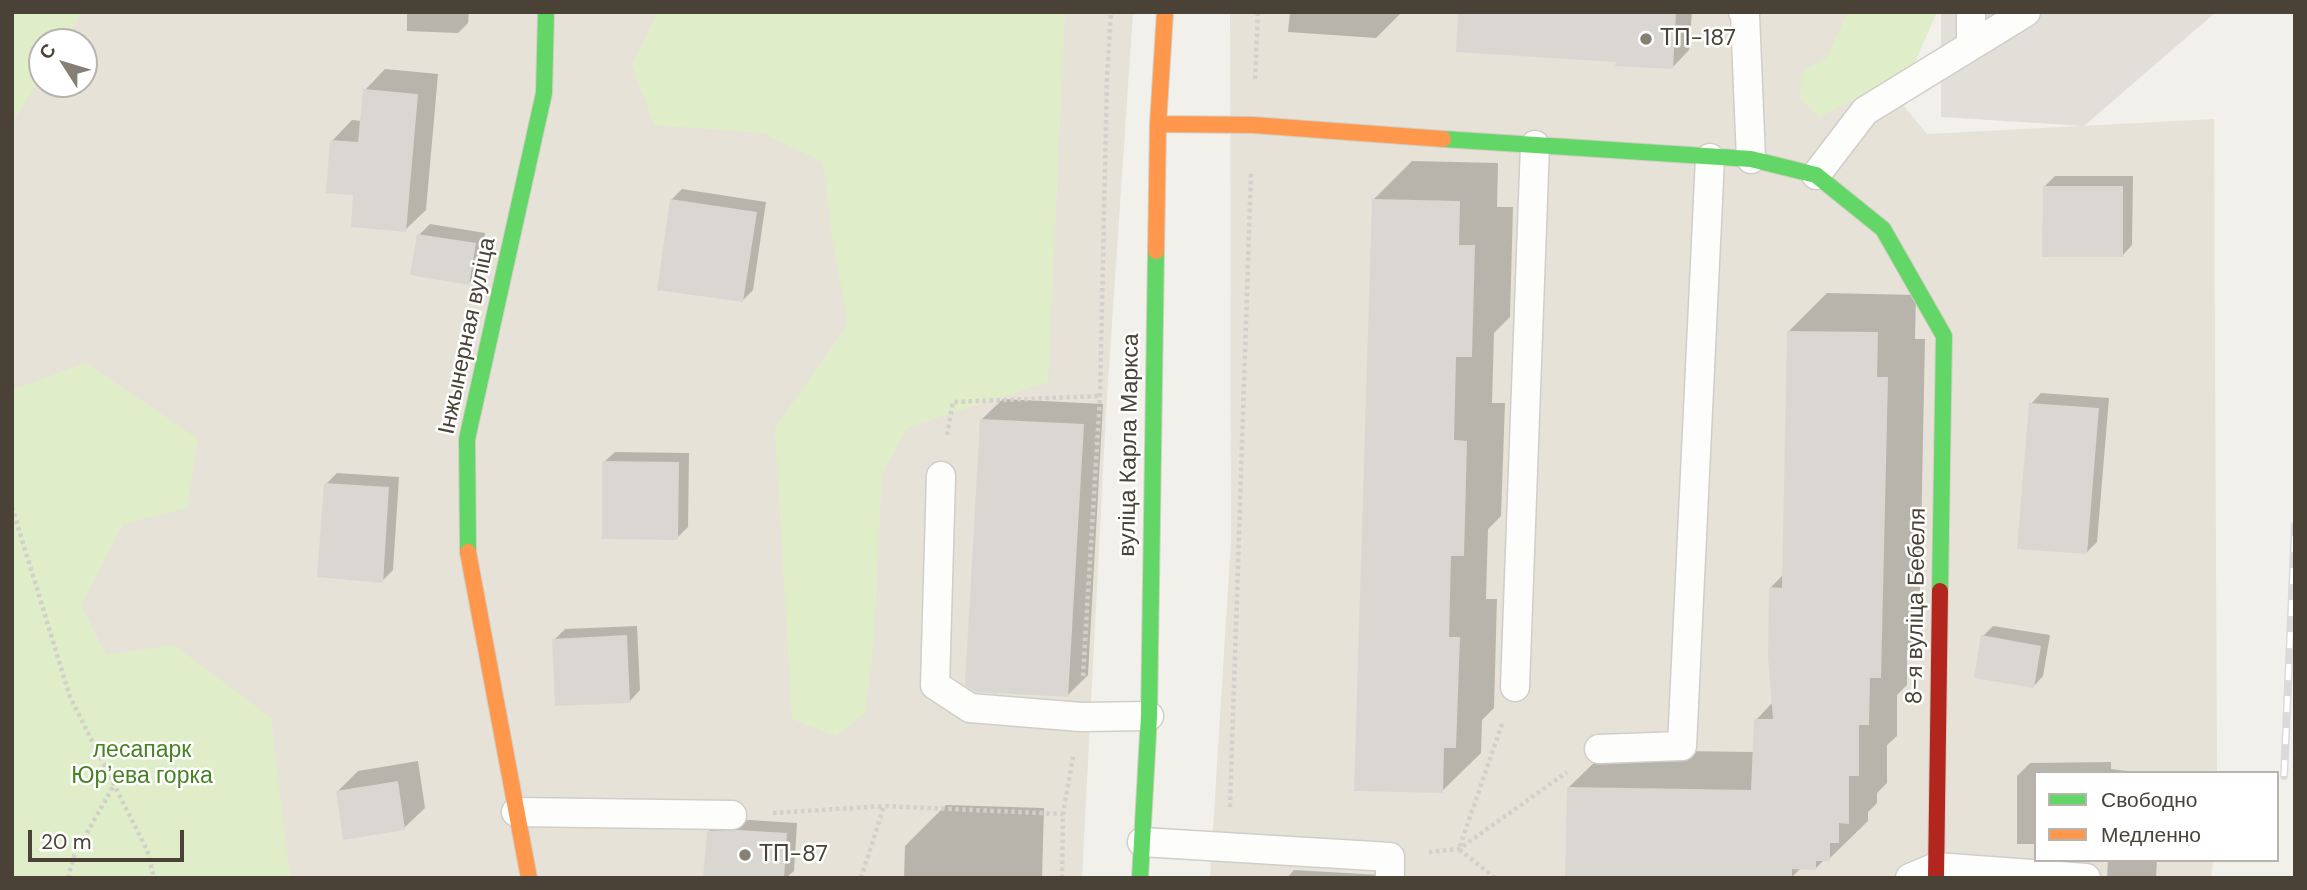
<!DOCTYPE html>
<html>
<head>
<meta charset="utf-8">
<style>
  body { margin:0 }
  #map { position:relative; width:2307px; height:890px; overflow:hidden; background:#f2f0eb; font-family:"DM Sans",sans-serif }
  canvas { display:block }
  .frame { position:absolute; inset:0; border:14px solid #4a4236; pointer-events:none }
  .legend { position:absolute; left:2034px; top:771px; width:245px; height:91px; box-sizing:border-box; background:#fff; border:2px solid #b7b3af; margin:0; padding:9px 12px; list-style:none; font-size:21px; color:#4a4236 }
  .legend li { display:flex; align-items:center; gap:14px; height:35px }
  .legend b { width:35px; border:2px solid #b7b3af }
  .north { position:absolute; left:28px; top:28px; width:70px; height:70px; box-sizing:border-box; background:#fff; border:2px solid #b7b3af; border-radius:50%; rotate:307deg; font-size:19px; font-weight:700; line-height:28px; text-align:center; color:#4a4236 }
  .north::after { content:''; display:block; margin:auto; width:24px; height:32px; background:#857f75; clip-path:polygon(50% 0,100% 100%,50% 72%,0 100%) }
  .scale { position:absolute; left:28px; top:830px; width:156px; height:32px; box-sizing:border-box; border:4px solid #4a4236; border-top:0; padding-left:9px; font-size:21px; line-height:24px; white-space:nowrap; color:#4a4236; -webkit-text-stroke:5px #fff; paint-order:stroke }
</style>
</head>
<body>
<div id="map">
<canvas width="2307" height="890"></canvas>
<div class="frame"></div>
<ul class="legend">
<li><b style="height:9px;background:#63d668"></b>Свободно</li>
<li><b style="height:9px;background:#ff974d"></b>Медленно</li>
</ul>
<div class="north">С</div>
<div class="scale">20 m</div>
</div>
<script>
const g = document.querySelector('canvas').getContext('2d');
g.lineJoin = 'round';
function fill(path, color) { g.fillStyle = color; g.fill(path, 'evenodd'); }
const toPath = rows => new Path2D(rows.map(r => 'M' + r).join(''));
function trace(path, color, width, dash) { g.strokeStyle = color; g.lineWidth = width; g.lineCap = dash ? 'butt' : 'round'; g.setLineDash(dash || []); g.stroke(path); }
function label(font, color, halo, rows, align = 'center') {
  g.font = font + ' "DM Sans",sans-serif'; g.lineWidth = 5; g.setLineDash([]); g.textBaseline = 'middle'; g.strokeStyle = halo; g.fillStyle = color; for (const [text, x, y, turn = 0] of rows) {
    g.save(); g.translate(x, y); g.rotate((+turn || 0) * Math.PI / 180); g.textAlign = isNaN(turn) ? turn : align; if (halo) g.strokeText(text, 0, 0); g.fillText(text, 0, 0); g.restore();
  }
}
fill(toPath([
  [12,12,1133,12,1106,413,1082,878,12,878],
  [42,42,84,42,84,84,42,84],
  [1230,12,1867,12,1866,60,1927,134,2214,119,2217,773,2036,773,2036,860,2213,860,2211,878,1210,878,1231,539]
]), '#e7e2d8');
fill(toPath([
  [1941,12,2216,12,2084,126,1941,117]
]), '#e2dfd9');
fill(toPath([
  [12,12,82,12,64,42,42,42,42,76,12,123],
  [658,12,1065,12,1048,382,908,427,882,474,874,639,865,713,836,736,792,719,775,428,848,324,831,230,823,162,763,133,654,125,632,65],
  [1848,12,1937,12,1915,62,1875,89,1819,117,1800,98,1802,71,1826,58],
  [86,363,198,439,187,508,123,524,81,605,106,655,174,645,271,718,290,878,12,878,12,390]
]), '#dfeec9');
fill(toPath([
  [407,12,469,12,468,23,458,33,407,31],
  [1290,12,1402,12,1376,38,1288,32],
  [1460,12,1692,12,1689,50,1672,68,1618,60],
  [385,69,438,74,426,210,405,230,355,193,332,141,352,120,362,121,365,90],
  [1412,161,1498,163,1497,207,1513,207,1510,317,1494,333,1492,403,1505,403,1501,516,1488,529,1486,599,1497,599,1494,708,1482,720,1481,753,1442,791,1374,199],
  [2055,176,2133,176,2132,245,2122,256,2044,187],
  [682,189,766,202,753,290,742,301,671,200],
  [430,224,485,233,479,273,468,284,419,235],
  [1827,293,1916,295,1915,339,1925,339,1919,638,1907,650,1907,685,1897,695,1897,736,1887,745,1887,783,1877,793,1877,803,1868,812,1868,821,1829,859,1825,859,1815,869,1801,868,1791,878,1568,788,1607,750,1754,752,1756,720,1773,702,1770,588,1784,574,1788,332],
  [2041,393,2109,398,2097,542,2086,553,2031,404],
  [1003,399,1103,404,1088,675,1067,696,982,419],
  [615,452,689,453,688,527,677,538,604,462],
  [337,473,399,477,393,570,382,581,326,484],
  [637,626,640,690,630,701,554,640,565,629],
  [1993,626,2050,635,2043,676,2033,687,1983,636],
  [418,761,425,808,404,828,337,792,358,771],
  [2111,762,2111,769,2144,773,2036,773,2036,844,2017,844,2017,776,2030,763],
  [946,805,1044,808,1042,878,904,878,905,846],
  [750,820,797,823,794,871,786,878,736,878,708,832,719,821],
  [2108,860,2157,860,2156,878,2107,878],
  [1294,870,1381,875,1380,878,1287,878]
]), '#0003');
fill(toPath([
  [1458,12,1676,12,1673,69,1615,66,1616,62,1456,52],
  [363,89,418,94,406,232,351,227,353,195,326,193,330,140,358,142],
  [2043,186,2123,186,2123,257,2042,257],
  [670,199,757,212,743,302,657,290],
  [1372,199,1460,201,1459,245,1475,245,1472,357,1456,357,1454,440,1467,441,1464,556,1451,556,1449,637,1460,637,1456,748,1444,748,1443,793,1354,791],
  [417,234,476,243,469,285,410,275],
  [1787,331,1878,332,1877,377,1888,377,1881,678,1870,678,1869,725,1859,725,1859,776,1849,776,1849,824,1839,823,1839,843,1830,843,1830,861,1816,861,1816,870,1792,869,1792,878,1565,878,1567,787,1751,790,1754,719,1773,719,1768,657,1769,587,1782,588],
  [2029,403,2099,408,2087,554,2017,549],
  [980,419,1084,424,1068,697,976,692,965,685],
  [602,461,679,462,678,540,602,539],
  [324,483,389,487,383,583,317,577],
  [627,635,630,703,555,706,552,639],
  [1981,635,2041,646,2034,688,1974,678],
  [398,781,405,830,343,840,336,791],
  [739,830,787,833,784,878,703,878,707,831]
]), '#dad7d2');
const lane = toPath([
  [1743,12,1745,15,1751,159],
  [1971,45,1971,12],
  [1816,175,1865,111,2026,12],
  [941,476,935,685,970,708,1081,717,1149,716],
  [1515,687,1535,145],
  [1599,749,1682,746,1710,158],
  [516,812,732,815],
  [1142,842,1390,857,1390,878],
  [1910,878,1936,867,2086,878]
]);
const fast = toPath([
  [1443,139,1751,159,1816,175,1883,229,1944,336,1940,591],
  [468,552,467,439,544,93,546,12],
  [1140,878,1149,716,1156,251]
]);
const slow = toPath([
  [1158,124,1253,125,1443,139],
  [1156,251,1158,124,1165,12],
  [468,552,529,878]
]);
const jam = toPath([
  [1936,878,1940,591]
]);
trace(lane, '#d0cec9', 31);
trace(fast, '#d2cec2', 18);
trace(slow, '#d2cec2', 18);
trace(jam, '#d2cec2', 18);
trace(toPath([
  [1255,79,1258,12],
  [947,435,953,402,1100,396],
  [12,507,70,697,147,850,154,878],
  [1083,676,1100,396,1107,78,1111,12],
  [1230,807,1251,172],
  [773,813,884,806],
  [1429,852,1459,849,1567,772],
  [68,878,74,856,114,785],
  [861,878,884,806,1063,814],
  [1062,878,1063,814,1073,757],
  [1495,878,1459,849,1502,724]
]), '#d2d0cb', 4.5, [3.5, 3.5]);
trace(lane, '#fdfdfc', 28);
trace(fast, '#63d668', 16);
trace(slow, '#ff974d', 16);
trace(jam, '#b3261e', 16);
const rail = toPath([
  [2284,776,2295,526]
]);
trace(rail, '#dadad9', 8);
trace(rail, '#fff', 5, [16]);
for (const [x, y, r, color] of [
  [1646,39,7,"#857f75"],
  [745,855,7,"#857f75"]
]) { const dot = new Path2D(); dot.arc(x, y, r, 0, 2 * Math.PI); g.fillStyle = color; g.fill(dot); trace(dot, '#fff', 2.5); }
label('23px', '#4a4236', '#fff', [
  ["ТП-187",1660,39],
  ["ТП-87",759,855]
], 'left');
label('23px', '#4a4236', '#fff', [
  ["Інжынерная вуліца",468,336,-78],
  ["вуліца Карла Маркса",1130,445,-89],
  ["8-я вуліца Бебеля",1917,606,-89]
]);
label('23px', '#478223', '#fff', [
  ["лесапарк",142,751],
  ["Юрʼева горка",142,777]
]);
</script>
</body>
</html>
